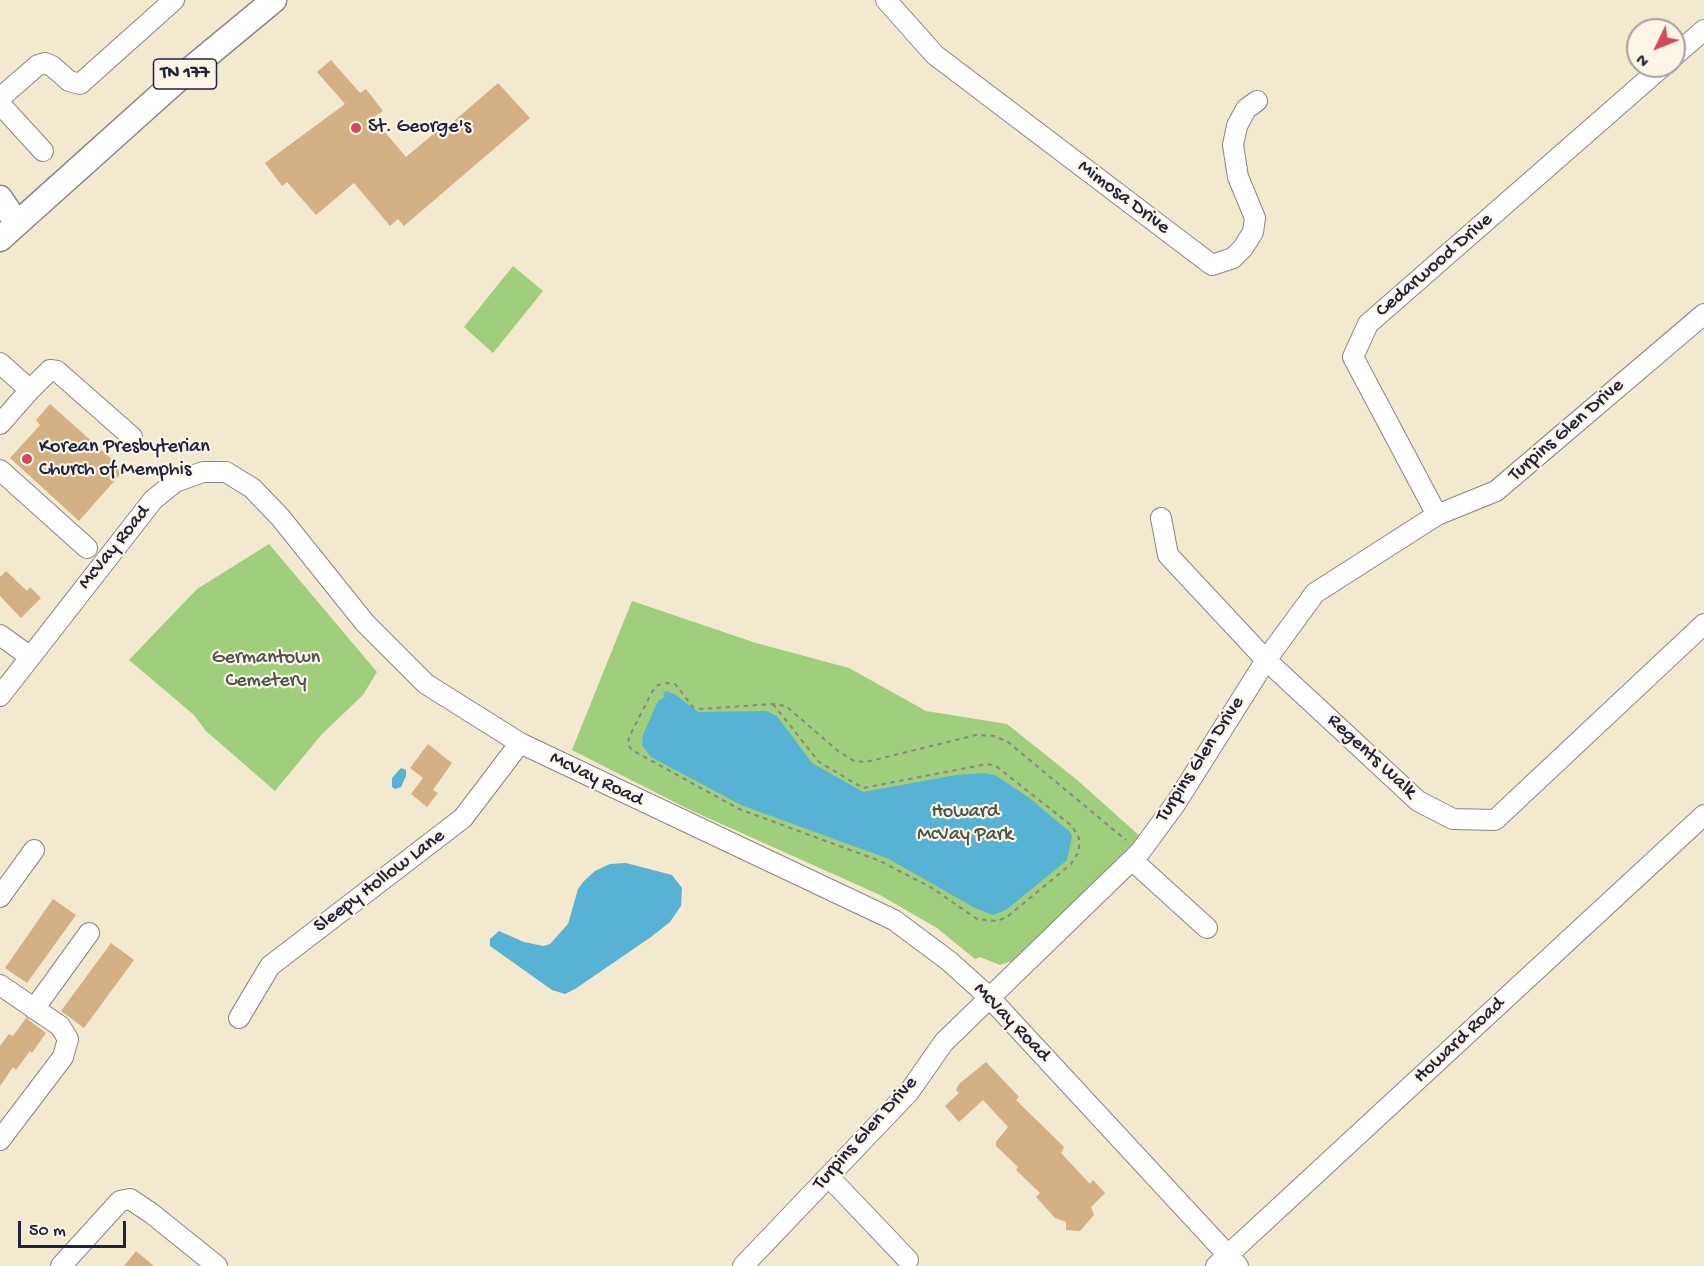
<!DOCTYPE html>
<html>
<head>
<meta charset="utf-8">
<style>
  body { margin:0 }
  #map { position:relative; width:1704px; height:1266px; overflow:hidden; background:#f2e9cf; font-family:"Gochi Hand",sans-serif }
  canvas { display:block }
  .north { position:absolute; left:1626px; top:18px; width:60px; height:60px; box-sizing:border-box; background:#fcf5e5; border:2px solid #a5a1a1; border-radius:50%; rotate:227deg; font-size:16px; font-weight:700; line-height:24px; text-align:center; color:#22223b }
  .north::after { content:''; display:block; margin:auto; width:21px; height:27px; background:#d1495b; clip-path:polygon(50% 0,100% 100%,50% 72%,0 100%) }
  .scale { position:absolute; left:18px; top:1221px; width:108px; height:27px; box-sizing:border-box; border:3px solid #22223b; border-top:0; padding-left:8px; font-size:18px; line-height:21px; white-space:nowrap; color:#22223b; -webkit-text-stroke:4px #fcf5e5; paint-order:stroke }
</style>
</head>
<body>
<div id="map">
<canvas width="1704" height="1266"></canvas>
<div class="north">N</div>
<div class="scale">50 m</div>
</div>
<script>
const g = document.querySelector('canvas').getContext('2d');
g.lineJoin = 'round';
function fill(path, color) { g.fillStyle = color; g.fill(path, 'evenodd'); }
const toPath = rows => new Path2D(rows.map(r => 'M' + r).join(''));
function trace(path, color, width, dash) { g.strokeStyle = color; g.lineWidth = width; g.lineCap = dash ? 'butt' : 'round'; g.setLineDash(dash || []); g.stroke(path); }
function label(font, color, halo, rows, align = 'center') {
  g.font = font + ' "Gochi Hand",sans-serif'; g.lineWidth = 4.5; g.setLineDash([]); g.textBaseline = 'middle'; g.strokeStyle = halo; g.fillStyle = color; for (const [text, x, y, turn = 0] of rows) {
    g.save(); g.translate(x, y); g.rotate((+turn || 0) * Math.PI / 180); g.textAlign = isNaN(turn) ? turn : align; if (halo) g.strokeText(text, 0, 0); g.fillText(text, 0, 0); g.restore();
  }
}
fill(toPath([
  [513,266,543,291,493,353,464,327],
  [269,544,377,672,363,695,322,734,275,791,206,731,194,715,129,660,197,589],
  [632,601,756,643,849,668,926,711,1007,724,1076,779,1142,838,1012,961,1000,965,980,957,975,959,937,928,880,895,688,809,572,750]
]), '#9fce7c');
fill(toPath([
  [666,691,676,695,698,712,766,711,777,716,812,763,863,792,956,775,983,773,995,775,1028,797,1070,832,1072,836,1067,860,1006,910,993,915,975,908,889,859,741,805,651,757,642,745,643,735,658,701,665,697,663,694],
  [401,768,406,770,406,776,401,787,395,789,392,787,392,778],
  [626,863,672,875,682,888,681,906,670,922,651,937,575,989,565,994,552,990,490,946,490,939,499,931,524,942,543,946,550,944,568,924,578,889,584,881,595,871,610,864]
]), '#57b2d4');
fill(toPath([
  [331,60,360,93,366,89,383,111,373,118,406,157,437,131,439,134,498,83,530,118,404,226,398,219,390,226,354,183,316,215,287,182,282,186,265,163,345,104,317,72],
  [50,404,124,470,79,521,10,458,40,425,36,420],
  [6,571,27,591,30,587,41,598,21,618,0,596,0,577],
  [428,744,452,763,433,790,438,793,427,807,411,794,423,778,410,768],
  [53,899,76,915,27,983,5,968],
  [111,943,134,960,84,1028,61,1011],
  [26,1018,46,1033,32,1053,30,1051,16,1070,13,1067,0,1086,0,1046,9,1034,13,1036],
  [986,1062,1019,1097,1016,1100,1064,1147,1061,1153,1090,1184,1093,1180,1105,1193,1091,1207,1094,1215,1080,1231,1066,1230,1066,1222,1055,1218,1036,1197,1040,1193,1016,1170,1018,1167,996,1146,996,1142,1008,1127,983,1100,959,1122,945,1106,959,1093,956,1090,959,1084],
  [136,1251,154,1266,124,1266]
]), '#d4b184');
const minor = toPath([
  [886,0,935,55,1212,265,1233,258,1243,248,1253,232,1255,218,1238,177,1233,145,1237,126,1246,109,1257,101],
  [1674,56,1704,30],
  [0,98,38,65,45,63,52,66,69,81,80,84,174,0],
  [0,104,43,151],
  [0,363,30,390,0,424],
  [30,390,50,370,57,371,132,437],
  [0,470,87,548],
  [1437,515,1353,357,1368,324,1663,66],
  [1161,518,1168,555,1266,660,1418,801,1453,819,1495,820,1704,624],
  [0,635,29,656],
  [0,696,153,500,175,482,203,472,226,472,252,488,280,517,365,623,426,684,520,743,894,920,949,961,989,997,1238,1266],
  [1132,860,1207,928],
  [0,897,34,850],
  [0,985,60,1026,68,1039,63,1057,0,1140],
  [34,1009,89,933],
  [239,1018,270,966,463,818,520,743],
  [829,1177,908,1260],
  [61,1266,120,1201,130,1199,151,1213,217,1266],
  [743,1266,909,1092,944,1042,1140,852,1176,803,1266,660,1315,593,1437,515,1496,491,1704,314],
  [1216,1266,1704,815]
]);
const major = toPath([
  [0,198,16,222],
  [0,239,175,82,274,0]
]);
trace(minor, '#8a8685', 22);
trace(major, '#8a8685', 27);
trace(toPath([
  [773,704,819,762,863,788,987,764,996,766,1072,826,1079,838,1079,851,1071,864,1007,917,997,921,977,919,932,888,880,861,739,809,632,750,628,745,629,737,652,692,658,685,667,683,675,684,693,707,701,709,773,704,786,706,838,751,854,761,866,762,976,735,994,736,1008,742,1126,840]
]), '#8a8685', 2, [4.5, 4.5]);
trace(minor, '#fff', 20);
trace(major, '#fff', 24);
for (const [x, y, r, color] of [
  [356,128,6,"#d1495b"],
  [27,459,6,"#d1495b"]
]) { const dot = new Path2D(); dot.arc(x, y, r, 0, 2 * Math.PI); g.fillStyle = color; g.fill(dot); trace(dot, '#fcf5e5', 2); }
for (const [x, y, w] of [
  [185,74,63]
]) { const box = new Path2D(); box.roundRect(x - w / 2, y - 15, w, 30, 4.5); g.fillStyle = '#fcf5e5'; g.fill(box); trace(box, '#22223b', 1.5); }
label('bold 18px', '#22223b', null, [
  ["TN 177",185,74]
]);
label('20px', '#22223b', '#fcf5e5', [
  ["St. George's",368,128],
  ["Korean Presbyterian",39,448],
  ["Church of Memphis",39,471]
], 'left');
label('20px', '#22223b', '#fcf5e5', [
  ["Mimosa Drive",1123,198,37],
  ["Cedarwood Drive",1435,266,-41],
  ["Turpins Glen Drive",1567,431,-41],
  ["McVay Road",115,548,-51],
  ["Regents Walk",1371,757,43],
  ["Turpins Glen Drive",1201,760,-57],
  ["McVay Road",596,780,26],
  ["Sleepy Hollow Lane",380,882,-37],
  ["McVay Road",1011,1023,46],
  ["Howard Road",1460,1041,-43],
  ["Turpins Glen Drive",866,1134,-48]
]);
label('20px', '#48564e', '#fcf5e5', [
  ["Germantown",266,659],
  ["Cemetery",266,682],
  ["Howard",965,813],
  ["McVay Park",965,836]
]);
</script>
</body>
</html>
